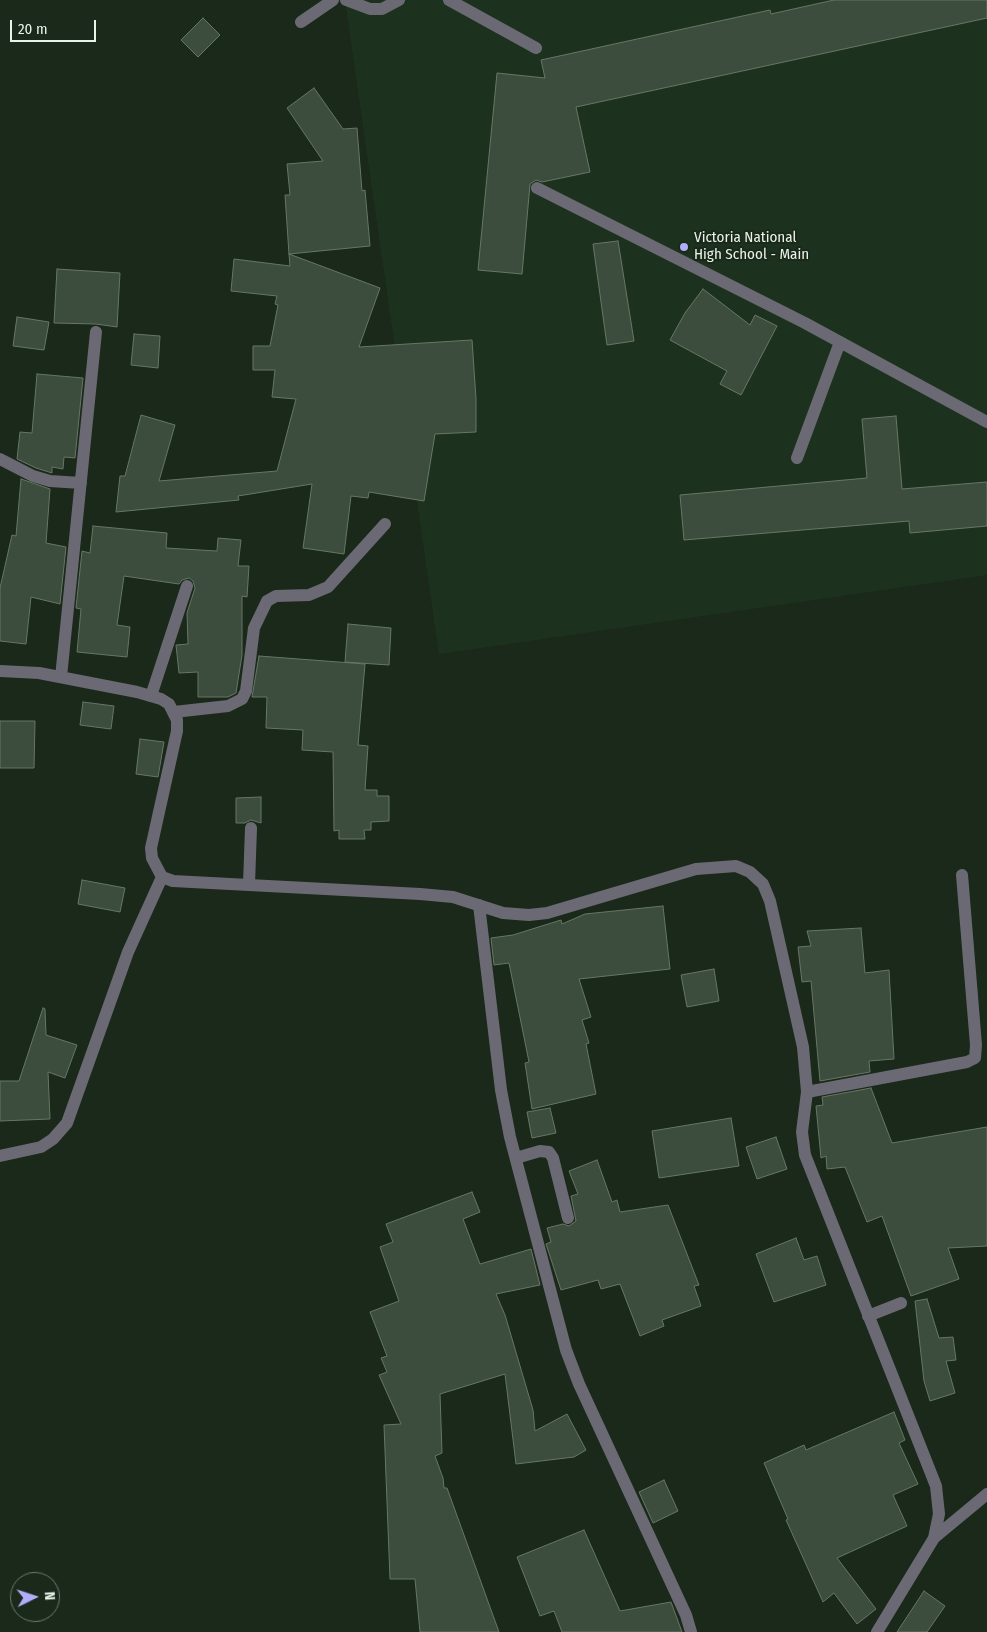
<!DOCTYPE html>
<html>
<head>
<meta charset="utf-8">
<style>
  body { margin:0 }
  #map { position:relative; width:987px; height:1632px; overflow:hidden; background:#1a291a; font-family:"Fira Sans Condensed",sans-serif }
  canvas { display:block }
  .north { position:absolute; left:10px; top:1572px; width:50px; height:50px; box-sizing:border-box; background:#1a291a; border:1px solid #6c796d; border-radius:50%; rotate:86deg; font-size:14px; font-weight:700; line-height:20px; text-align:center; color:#e8f2e9 }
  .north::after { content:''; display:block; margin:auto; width:18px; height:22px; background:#b2adf9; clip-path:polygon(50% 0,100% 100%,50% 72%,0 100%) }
  .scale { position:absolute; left:10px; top:20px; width:86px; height:22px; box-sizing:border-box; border:2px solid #e8f2e9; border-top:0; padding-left:6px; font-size:15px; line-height:18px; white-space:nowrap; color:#e8f2e9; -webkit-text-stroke:4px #1a291a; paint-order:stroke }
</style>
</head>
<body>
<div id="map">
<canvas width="987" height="1632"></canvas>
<div class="north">N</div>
<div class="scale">20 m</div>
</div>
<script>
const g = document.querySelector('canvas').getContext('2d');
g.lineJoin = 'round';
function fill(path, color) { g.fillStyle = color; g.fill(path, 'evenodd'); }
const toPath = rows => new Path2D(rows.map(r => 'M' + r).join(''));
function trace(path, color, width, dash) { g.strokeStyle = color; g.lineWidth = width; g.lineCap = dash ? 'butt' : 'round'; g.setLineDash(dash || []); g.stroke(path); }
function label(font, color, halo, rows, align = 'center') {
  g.font = font + ' "Fira Sans Condensed",sans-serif'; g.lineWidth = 4; g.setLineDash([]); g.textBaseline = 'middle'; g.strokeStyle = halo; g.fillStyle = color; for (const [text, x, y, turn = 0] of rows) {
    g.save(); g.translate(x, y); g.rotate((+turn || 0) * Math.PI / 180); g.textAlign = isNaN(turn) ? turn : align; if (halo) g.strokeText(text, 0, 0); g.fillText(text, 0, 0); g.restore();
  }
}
fill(toPath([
  [345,0,987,0,987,575,439,654]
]), '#1d321e');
const building = toPath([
  [834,0,987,0,987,18,576,107,590,172,542,182,536,180,530,184,522,274,478,270,497,73,545,78,541,60,770,10,771,14,834,0],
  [203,18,220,35,198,57,181,40,203,18],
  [314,88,343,129,357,128,362,191,365,190,370,246,289,254,285,195,290,195,287,164,323,161,287,108,314,88],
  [618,241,634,341,607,345,593,244,618,241],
  [289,254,380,288,359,347,472,340,476,399,476,432,435,434,424,501,369,492,368,498,351,496,344,554,303,548,312,484,238,496,239,500,116,512,120,476,125,476,141,415,175,425,159,481,277,471,296,399,272,397,275,370,253,370,253,346,270,346,278,305,275,304,277,296,231,291,234,259,290,266,289,254],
  [57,269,120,273,117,327,96,324,54,323,57,269],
  [703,289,750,325,755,315,777,326,741,395,720,384,727,371,670,340,685,313,703,289],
  [17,317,49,322,44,350,13,346,17,317],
  [134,334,160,336,158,368,131,365,134,334],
  [37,374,83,378,75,458,64,457,63,469,52,467,52,473,36,468,17,459,20,432,32,433,37,374],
  [896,416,902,489,987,482,987,526,910,533,909,521,684,540,680,495,867,478,862,419,896,416],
  [21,479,50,489,46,543,66,547,60,604,31,597,26,644,0,641,0,588,12,535,16,536,21,479],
  [93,526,167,533,166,548,217,551,218,538,241,540,238,566,249,566,247,597,242,596,242,655,236,693,228,697,198,697,198,672,179,673,176,645,188,644,187,613,195,588,193,581,189,578,182,580,179,584,124,576,117,625,130,627,127,657,77,652,81,609,76,608,82,551,90,553,93,526],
  [348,624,391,628,389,665,345,662,348,624],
  [259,656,365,664,358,745,368,746,365,790,377,790,377,796,389,796,389,821,371,822,371,830,364,830,365,839,339,839,339,830,334,831,333,752,302,750,303,730,266,728,267,697,252,697,259,656],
  [83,702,114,706,111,729,80,725,83,702],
  [0,721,35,721,34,768,0,768,0,721],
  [140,739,164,742,158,777,136,774,140,739],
  [261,797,261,823,251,820,245,823,236,823,236,798,261,797],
  [82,880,125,888,120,912,78,904,82,880],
  [663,906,670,969,579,979,591,1017,582,1020,589,1043,586,1044,596,1094,532,1109,525,1063,529,1062,509,963,494,965,491,938,513,935,561,920,562,924,585,914,663,906],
  [861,928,865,973,889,970,894,1059,869,1061,870,1072,820,1081,811,981,802,982,798,947,811,946,807,931,861,928],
  [714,969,719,1001,687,1007,681,975,714,969],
  [43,1008,45,1009,46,1035,77,1045,65,1078,48,1072,50,1119,0,1121,0,1081,19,1081,43,1008],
  [871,1088,892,1143,987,1127,987,1246,948,1248,959,1279,911,1296,882,1216,867,1222,845,1167,827,1169,826,1156,821,1158,816,1106,823,1105,822,1097,871,1088],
  [550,1108,556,1133,532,1138,527,1112,550,1108],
  [731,1118,739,1166,659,1178,652,1131,731,1118],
  [776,1137,787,1169,757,1179,746,1147,776,1137],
  [597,1160,612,1202,617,1200,620,1212,668,1205,699,1285,694,1286,701,1306,662,1320,664,1326,640,1336,620,1284,601,1289,598,1280,561,1290,546,1244,551,1242,547,1228,563,1224,569,1226,576,1221,571,1196,578,1194,569,1171,597,1160],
  [472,1192,480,1212,463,1219,480,1264,531,1249,540,1285,496,1294,505,1315,533,1410,535,1431,567,1414,586,1450,574,1457,516,1464,505,1374,440,1394,442,1453,435,1456,443,1478,444,1488,447,1488,499,1632,420,1632,415,1579,390,1579,384,1425,401,1424,379,1375,387,1372,381,1358,387,1356,370,1312,399,1301,380,1247,393,1242,386,1224,472,1192],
  [796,1238,804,1260,817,1256,826,1285,774,1302,756,1254,796,1238],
  [927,1299,939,1338,953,1337,956,1360,946,1361,955,1393,930,1401,924,1381,915,1301,927,1299],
  [894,1412,905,1440,899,1443,918,1484,893,1495,907,1526,837,1558,876,1609,857,1624,834,1593,823,1602,786,1520,788,1519,764,1463,804,1445,806,1450,894,1412],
  [664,1480,678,1511,653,1523,639,1492,664,1480],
  [584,1530,620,1611,671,1602,682,1632,562,1632,554,1611,540,1616,517,1557,584,1530],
  [924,1591,945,1606,927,1632,897,1632,924,1591]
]);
fill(building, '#3c4d3d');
trace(building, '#676', 1);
trace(toPath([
  [346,0,370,9,382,9,399,0],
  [449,0,536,48],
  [301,22,333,0],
  [537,188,805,323,987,422],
  [797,458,840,342],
  [151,696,187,586],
  [249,884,251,828],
  [516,1158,540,1151,549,1152,553,1158,568,1218],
  [868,1316,901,1303]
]), '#6b6a74', 12);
trace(toPath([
  [0,459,33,476,50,481,81,483],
  [0,671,39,673,137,692,161,699,169,704,177,720,177,731,151,848,152,858,162,877,173,881,420,894,453,897,503,913,529,915,547,913,696,869,736,866,750,872,763,884,770,901,803,1047,807,1092,802,1132,805,1155,936,1486,939,1514,934,1538,877,1632],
  [61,677,96,332],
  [174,712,228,706,242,699,246,691,254,628,267,601,276,596,309,595,328,587,385,524],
  [479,905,501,1090,510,1137,566,1350,579,1384,686,1615,691,1632],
  [807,1092,967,1062,975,1058,976,1045,962,875],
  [0,1156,41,1147,53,1139,67,1123,128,952,162,877],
  [934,1538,987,1494]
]), '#6b6a74', 12);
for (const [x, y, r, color] of [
  [684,247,5,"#b2adf9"]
]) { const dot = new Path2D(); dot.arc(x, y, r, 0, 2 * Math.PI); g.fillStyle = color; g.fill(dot); trace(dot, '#1a291a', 2); }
label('15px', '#e8f2e9', '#1a291a', [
  ["Victoria National",694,238],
  ["High School - Main",694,255]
], 'left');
</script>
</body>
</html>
